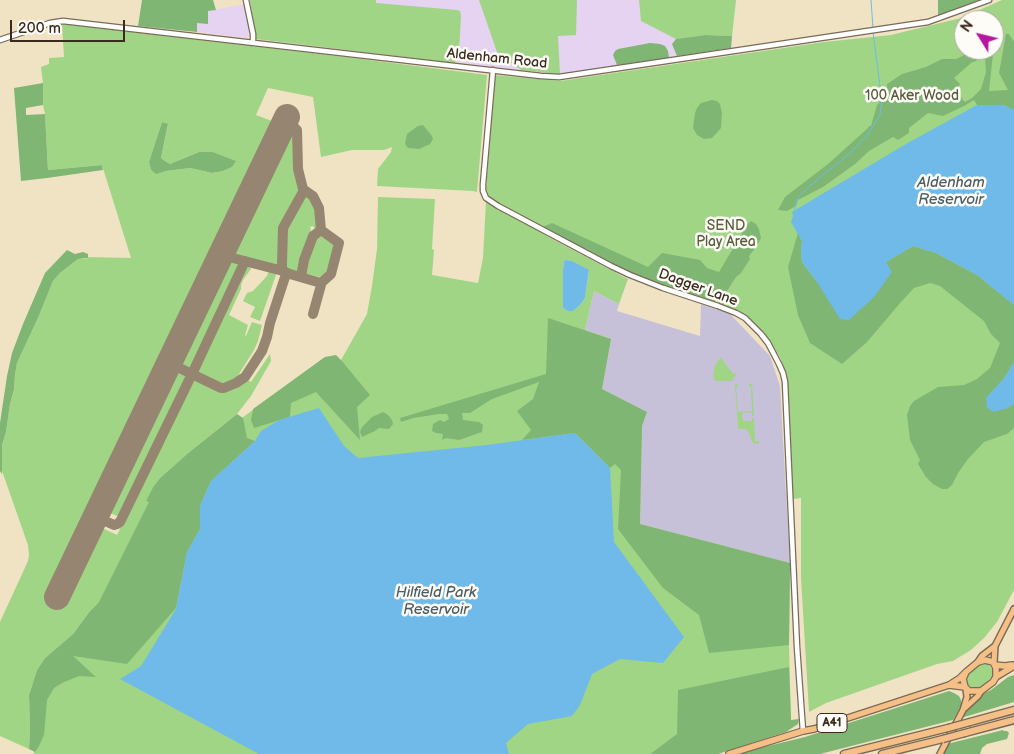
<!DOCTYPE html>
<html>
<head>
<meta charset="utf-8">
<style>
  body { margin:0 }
  #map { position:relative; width:1014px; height:754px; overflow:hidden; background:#f0e3c4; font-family:"Balsamiq Sans",sans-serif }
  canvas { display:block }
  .north { position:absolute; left:954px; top:10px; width:50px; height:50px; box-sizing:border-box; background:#fdfcf7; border:1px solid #afa8a0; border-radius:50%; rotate:306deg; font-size:14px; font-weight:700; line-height:20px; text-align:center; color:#3b2a1e }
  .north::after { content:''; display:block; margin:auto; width:18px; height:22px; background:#b5179e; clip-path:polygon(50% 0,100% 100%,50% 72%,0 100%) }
  .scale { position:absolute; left:10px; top:20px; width:115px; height:22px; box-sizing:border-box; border:2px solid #3b2a1e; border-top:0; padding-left:6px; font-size:15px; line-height:18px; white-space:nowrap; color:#3b2a1e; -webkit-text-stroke:4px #fdfcf7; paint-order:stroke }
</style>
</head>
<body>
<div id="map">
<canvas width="1014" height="754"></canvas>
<div class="north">N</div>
<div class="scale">200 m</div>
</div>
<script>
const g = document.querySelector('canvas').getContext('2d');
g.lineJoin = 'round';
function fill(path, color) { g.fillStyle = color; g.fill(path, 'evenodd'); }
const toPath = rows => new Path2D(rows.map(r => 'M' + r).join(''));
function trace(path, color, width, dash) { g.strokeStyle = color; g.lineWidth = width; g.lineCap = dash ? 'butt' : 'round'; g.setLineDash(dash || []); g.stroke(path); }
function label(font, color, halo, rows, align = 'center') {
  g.font = font + ' "Balsamiq Sans",sans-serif'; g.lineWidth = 5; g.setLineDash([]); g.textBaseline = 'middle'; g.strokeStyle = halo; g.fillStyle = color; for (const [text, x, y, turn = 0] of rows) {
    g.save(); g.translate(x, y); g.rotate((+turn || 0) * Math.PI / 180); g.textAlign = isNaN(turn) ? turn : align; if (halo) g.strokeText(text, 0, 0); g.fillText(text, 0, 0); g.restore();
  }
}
fill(toPath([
  [250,0,736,0,731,48,560,74,535,72,256,39],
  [245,4,250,32,248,37,246,38,197,32,197,23,207,11]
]), '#e5d3f1');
fill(toPath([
  [594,291,619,304,617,311,700,336,701,304,730,314,770,356,780,386,790,563,640,524,642,426,647,412,602,389,611,339,585,330]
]), '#c7c0d9');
fill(toPath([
  [250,0,376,0,376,3,457,10,460,11,461,16,459,52,455,63,256,39],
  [479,0,577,0,576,35,558,36,560,74,521,70,497,52],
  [639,0,736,0,732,36,705,35,676,39,641,21],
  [1002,0,1014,0,1014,590,997,622,984,638,971,650,953,661,937,664,826,703,809,712,801,578,801,498,793,499,788,394,786,374,781,359,768,338,747,318,615,266,493,200,488,194,486,189,495,75,560,81,824,42,891,35,961,18],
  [964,20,994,20,994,50,964,50],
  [62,24,345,57,487,75,477,192,473,191,377,186,378,169,391,152,392,147,384,150,352,150,321,157,313,97,268,88,256,115,272,121,274,124,48,594,64,601,100,527,117,535,125,519,107,512,226,264,228,262,234,261,249,265,251,269,243,280,241,285,241,289,229,315,248,325,245,335,246,336,252,322,262,325,258,341,254,350,239,374,242,377,226,387,229,389,246,379,251,382,270,354,271,361,251,396,237,414,187,454,160,478,153,487,147,500,149,502,186,459,325,357,341,360,367,314,372,286,377,249,378,197,435,199,432,249,434,250,432,275,478,283,483,258,486,201,554,240,628,279,619,304,594,291,585,330,611,339,602,389,647,412,642,426,640,524,790,563,789,645,791,720,678,734,650,754,34,754,34,703,72,656,98,603,90,611,73,634,45,658,37,670,29,695,30,730,29,749,0,736,0,622,28,561,29,555,28,545,2,471,2,445,6,432,10,404,14,391,15,375,17,363,38,318,53,281,60,273,78,259,85,259,88,258,88,257,131,258,102,165,48,170,45,114,43,105,43,83,41,67,49,64,49,58,64,57],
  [162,122,168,125,161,158,165,161,170,164,199,152,213,152,235,161,232,167,223,171,212,173,190,168,166,171,156,173,151,170,149,162],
  [566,260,572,261,589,271,585,298,580,305,573,311,568,311,563,308,563,270,564,261],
  [295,131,295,171,301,188,301,191,281,228,280,267,236,256,232,254,233,250,290,132],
  [305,194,312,199,314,203,317,216,318,228,317,230,315,229,313,226,310,227,312,234,302,259,300,272,286,268,284,265,283,246,285,226],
  [319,235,334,244,328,270,320,277,304,273,306,260,315,237],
  [269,270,277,272,260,321,250,317,255,307,243,301,247,293,253,291,267,276],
  [720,358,722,359,733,374,735,373,736,375,732,381,716,381,714,379,713,373,715,366],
  [752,383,754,415,752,416,752,412,742,413,743,421,752,421,752,418,754,418,755,441,759,441,759,444,753,443,748,431,745,429,739,429,738,427,735,385,738,384,738,387,736,387,738,412,752,411,751,387,749,386,749,384],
  [982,663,987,664,990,666,993,671,993,676,980,688,977,689,972,688,968,685,966,677,970,672]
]), '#a0d586');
fill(toPath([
  [142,0,213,0,216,10,208,11,208,24,197,23,197,32,138,26],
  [938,0,979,0,957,10,938,16],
  [999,32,995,52,971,63,954,78,960,84,955,91,965,102,972,98,981,89,986,72,985,59,993,54,989,91,1008,90,999,73,1006,34,1009,34,1014,42,1014,110,1004,105,977,105,974,100,964,106,943,116,928,113,909,128,909,133,898,140,893,137,869,151,855,164,823,187,798,200,796,206,787,211,778,210,785,197,828,164,868,128,869,126,871,126,877,105,887,94,887,84,902,74,926,67,942,59,956,59,975,50,994,50,994,37],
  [705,35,732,36,731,48,677,56,672,44,676,39],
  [650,43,660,44,665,46,668,51,669,58,617,65,613,55,615,51,618,49],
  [43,83,43,105,26,108,26,115,45,114,48,170,102,165,103,170,47,178,21,181,14,88],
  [712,100,717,101,720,104,722,113,721,128,712,138,704,139,697,135,693,128,695,113,697,108,701,103],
  [162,122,168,124,161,158,165,161,170,164,199,152,213,152,236,161,232,167,223,171,212,173,190,168,166,171,156,174,151,170,149,162],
  [423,125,432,136,433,139,430,144,419,149,408,148,405,144,407,134,418,126],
  [751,221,756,224,759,229,761,238,757,246,749,256,750,259,741,273,736,277,725,294,713,303,670,289,638,277,615,266,543,227,552,223,648,267,662,253,700,260,707,268,719,272,747,225],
  [798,233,802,241,801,252,802,262,817,282,886,262,913,246,936,253,977,275,1014,305,1014,362,1005,377,986,399,1005,409,1014,404,1014,428,1007,434,984,442,968,459,958,473,952,485,947,489,942,489,933,484,926,477,918,464,920,460,910,440,907,415,910,406,914,401,938,387,964,385,977,379,990,368,1000,343,991,334,984,321,940,286,930,283,914,288,901,302,867,342,842,364,810,343,798,315,788,267],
  [67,250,75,254,83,252,88,254,88,258,78,259,60,273,53,281,38,318,17,363,15,375,14,390,10,404,6,432,2,445,2,474,0,471,0,423,7,376,12,353,23,324,45,273],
  [548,318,611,339,602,389,647,412,642,426,640,524,790,563,789,645,709,653,699,615,663,588,618,529,621,470,615,464,610,468,575,433,522,440,531,430,517,411,533,399,539,382,492,399,470,413,462,413,463,420,479,422,483,425,482,432,459,440,446,438,442,440,443,434,436,433,432,431,433,424,440,420,444,422,449,419,447,414,439,414,413,418,401,422,400,418,546,374],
  [336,355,341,360,370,395,357,407,360,440,316,392,291,403,290,417,254,428,251,420,253,409,325,357],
  [383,412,388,415,392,420,393,424,389,429,379,428,375,431,362,437,360,432,362,427,372,417],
  [237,414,243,418,247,438,255,441,211,481,200,506,200,529,187,552,176,608,127,664,73,656,96,677,79,676,62,683,54,688,47,700,44,735,39,746,35,752,29,749,30,730,29,695,37,670,45,658,73,634,90,611,99,602,149,502,146,501,153,487,160,478,187,454],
  [789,667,791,720,799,719,798,724,786,732,718,754,650,754,677,734,678,690],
  [1014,675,1014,702,961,718,964,712,982,694,991,690,1008,677],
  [949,691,954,693,959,696,961,700,961,706,953,720,820,754,735,754,805,737],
  [1003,730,1004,731,1007,731,1009,733,1007,739,987,744,982,748,980,754,944,754,943,752,947,744]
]), '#80b673');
fill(toPath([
  [977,105,1004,105,1014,110,1014,305,977,275,936,253,913,246,886,262,892,272,874,297,849,320,840,319,817,282,802,262,801,252,802,241,791,222,793,216,792,212,906,144],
  [566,260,572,261,589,270,585,298,580,305,573,311,568,311,563,308,563,270,564,261],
  [1014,362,1014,404,1005,409,994,412,987,408,986,398,1005,377],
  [319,408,344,446,358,458,487,445,575,433,610,468,614,542,684,637,663,663,620,659,592,674,580,705,572,716,528,724,506,743,509,754,259,754,120,679,141,666,176,609,187,552,200,529,200,506,211,481,255,441,261,431,279,420]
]), '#6fbae8');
trace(toPath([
  [871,0,873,28],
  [795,210,795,205,799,196,812,184,850,153,866,137,880,115,882,101,873,32]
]), '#6fbae8', 1);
trace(toPath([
  [303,189,313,196,319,208,321,230,339,243,331,274,321,283,321,285,313,314],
  [225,247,225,252,229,257,283,271,290,274,321,283],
  [216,264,222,258,229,257],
  [301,277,304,260,313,236,321,230],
  [169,363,221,388,224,388,236,383,245,377,262,351,267,337,270,323,286,274,282,268,282,264,283,228,303,192,303,189,298,169,297,130,294,127,288,125,284,125,282,128],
  [98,510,99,516,103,520,114,525,117,524,120,522,192,374,245,261]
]), '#968671', 10);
trace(toPath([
  [57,597,287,117]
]), '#968671', 26);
const tertiary = toPath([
  [246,0,253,34,253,43],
  [0,40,50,23,63,21,541,76,559,77,928,22,989,0],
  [493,70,483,184,483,191,486,198,498,206,611,266,630,275,663,288,718,306,736,313,745,318,761,334,768,343,779,364,783,373,785,382,797,647,803,731]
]);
const primary = toPath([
  [978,662,982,656,995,646],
  [994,663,995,646,1014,609],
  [965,708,978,696,981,691],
  [940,754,963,710,967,697,966,689]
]);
const trunk = toPath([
  [995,665,1005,666,1012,665],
  [996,677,996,668,993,662,985,660,978,662,966,672,963,679,965,687,969,691,981,691,993,682,996,677,1014,666],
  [949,685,965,687],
  [729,754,803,731,814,729,949,685,960,678,966,672]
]);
const motorway = toPath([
  [970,722,1014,710],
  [965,733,1014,720],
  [844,754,948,728],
  [882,754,943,739]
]);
trace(tertiary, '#7a6b58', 7);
trace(primary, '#7a6b58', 8);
trace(trunk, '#7a6b58', 8);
trace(motorway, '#7a6b58', 9);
trace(tertiary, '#fff', 4.5);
trace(primary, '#f5bf86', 5);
trace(trunk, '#f5bf86', 5.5);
trace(motorway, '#f5bf86', 6);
const motorwayBridge = toPath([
  [948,728,970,722],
  [943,739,965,733]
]);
trace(motorwayBridge, '#7a6b58', 9, []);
trace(motorwayBridge, '#f5bf86', 6);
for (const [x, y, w] of [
  [832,723,30]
]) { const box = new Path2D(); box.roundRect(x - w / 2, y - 9.5, w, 19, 4); g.fillStyle = '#fdfcf7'; g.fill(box); trace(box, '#3b2a1e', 1); }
label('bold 12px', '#3b2a1e', null, [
  ["A41",832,723]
]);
label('14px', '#3b2a1e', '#fdfcf7', [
  ["Aldenham Road",497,59,6],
  ["Dagger Lane",698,288,20]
]);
label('14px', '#595d3d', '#fdfcf7', [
  ["100 Aker Wood",912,96],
  ["SEND",726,226],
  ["Play Area",726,242]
]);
label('italic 15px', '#4d5c65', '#fdfcf7', [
  ["Aldenham",951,183],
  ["Reservoir",951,200],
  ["Hilfield Park",436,593],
  ["Reservoir",436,610]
]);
</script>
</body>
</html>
